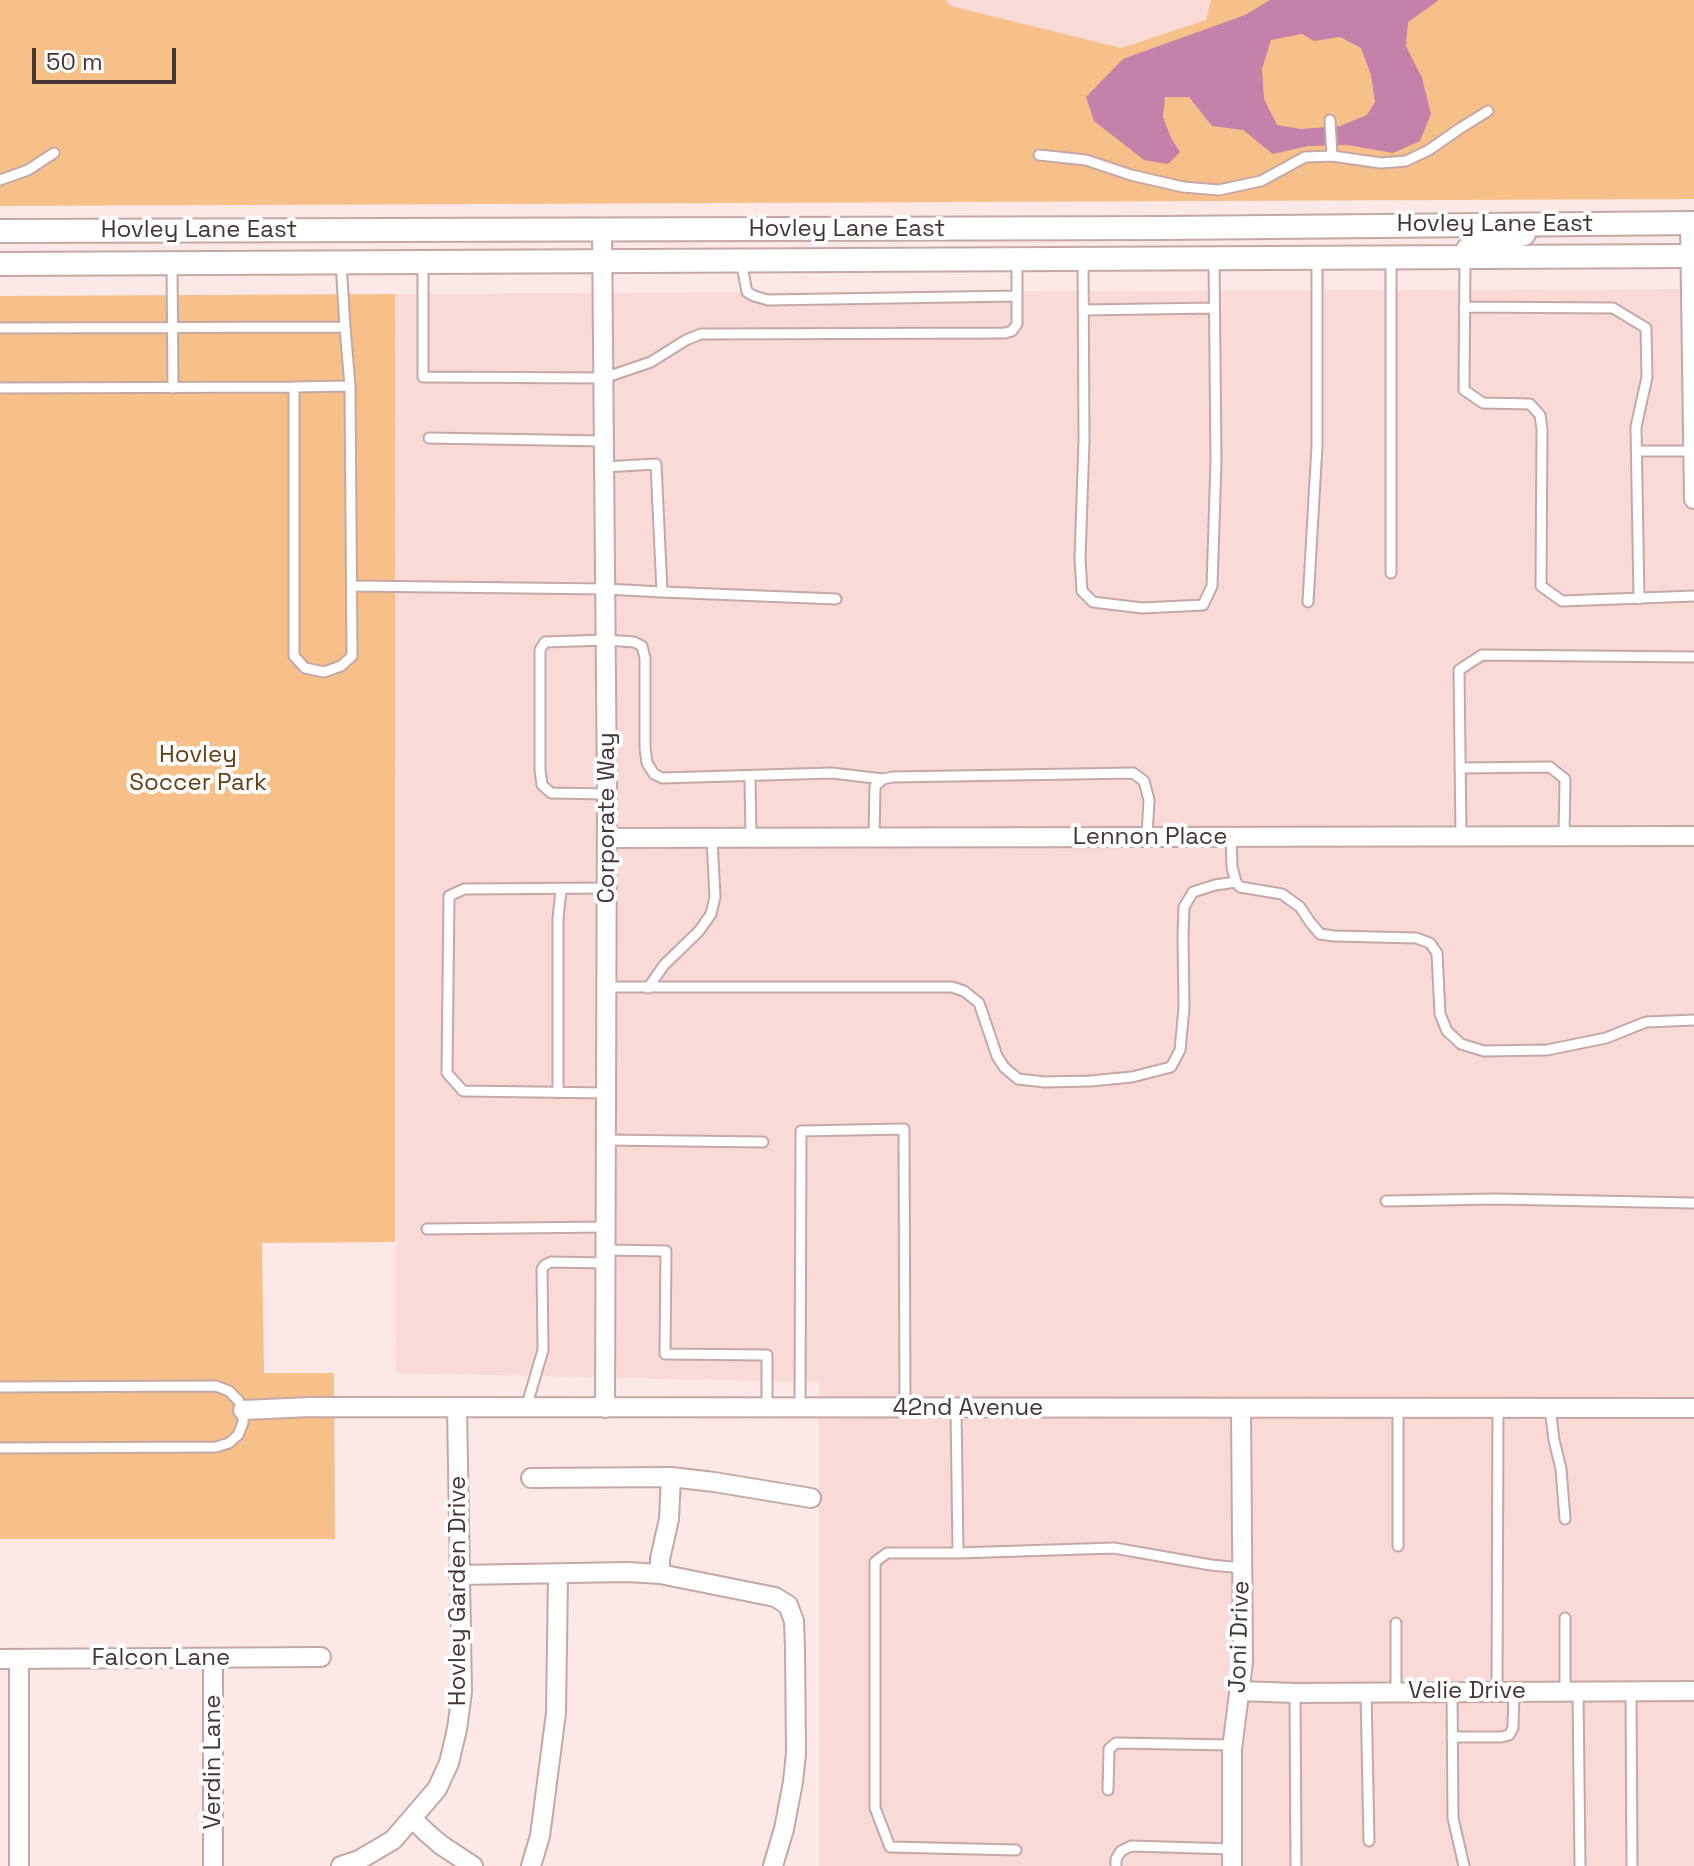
<!DOCTYPE html>
<html>
<head>
<meta charset="utf-8">
<style>
  body { margin:0 }
  #map { position:relative; width:1694px; height:1866px; overflow:hidden; background:#fbe8e7; font-family:"Space Grotesk",sans-serif }
  canvas { display:block }
  .scale { position:absolute; left:32px; top:48px; width:144px; height:36px; box-sizing:border-box; border:4px solid #433735; border-top:0; padding-left:10px; font-size:24px; line-height:28px; white-space:nowrap; color:#433735; -webkit-text-stroke:6px #fff; paint-order:stroke }
</style>
</head>
<body>
<div id="map">
<canvas width="1694" height="1866"></canvas>
<div class="scale">50 m</div>
</div>
<script>
const g = document.querySelector('canvas').getContext('2d');
g.lineJoin = 'round';
function fill(path, color) { g.fillStyle = color; g.fill(path, 'evenodd'); }
const toPath = rows => new Path2D(rows.map(r => 'M' + r).join(''));
function trace(path, color, width, dash) { g.strokeStyle = color; g.lineWidth = width; g.lineCap = dash ? 'butt' : 'round'; g.setLineDash(dash || []); g.stroke(path); }
function label(font, color, halo, rows, align = 'center') {
  g.font = font + ' "Space Grotesk",sans-serif'; g.lineWidth = 8; g.setLineDash([]); g.textBaseline = 'middle'; g.strokeStyle = halo; g.fillStyle = color; for (const [text, x, y, turn = 0] of rows) {
    g.save(); g.translate(x, y); g.rotate((+turn || 0) * Math.PI / 180); g.textAlign = isNaN(turn) ? turn : align; if (halo) g.strokeText(text, 0, 0); g.fillText(text, 0, 0); g.restore();
  }
}
fill(toPath([
  [945,0,1211,0,1206,20,1121,48,950,6],
  [1694,289,1694,1866,819,1866,819,1382,396,1373,395,294]
]), '#fadad7');
fill(toPath([
  [0,0,945,0,951,6,1121,48,1206,20,1211,0,1694,0,1694,199,0,206],
  [395,294,395,1242,262,1243,264,1373,334,1373,335,1539,0,1539,0,296]
]), '#f7c089');
fill(toPath([
  [1270,0,1439,0,1408,22,1406,46,1422,78,1431,114,1420,141,1393,153,1348,145,1308,146,1273,154,1243,130,1212,126,1189,97,1165,97,1163,117,1171,138,1180,152,1168,164,1144,160,1094,121,1086,97,1123,59,1245,15],
  [1302,34,1314,41,1340,37,1361,48,1371,75,1375,102,1367,115,1340,126,1301,129,1277,125,1264,99,1262,69,1271,40]
]), '#c481a9');
const service = toPath([
  [1330,120,1332,156],
  [1039,155,1086,160,1131,175,1183,187,1219,190,1261,181,1305,157,1332,156,1381,163,1406,161,1429,150,1459,129,1488,111],
  [0,180,28,170,54,153],
  [1465,257,1464,390,1483,403,1530,404,1540,415,1542,429,1541,586,1562,601,1694,596],
  [1083,259,1084,441,1080,559,1082,591,1093,602,1142,608,1203,605,1212,586,1216,461,1214,258],
  [741,261,747,292,754,296,768,300,1017,296],
  [341,263,345,327],
  [423,263,423,377,604,378,651,362,686,340,701,334,1005,333,1012,331,1017,324,1017,259],
  [172,264,173,388],
  [1464,307,1613,308,1646,328,1647,377,1636,427,1639,599],
  [1083,310,1214,308],
  [0,328,345,327,350,386,352,656,341,666,324,672,305,668,294,656,294,387,0,388],
  [294,387,350,386],
  [429,438,604,441],
  [1637,451,1693,451],
  [1391,573,1391,257],
  [352,586,606,589,662,592,656,464,604,467],
  [662,592,836,599],
  [1308,602,1317,446,1317,258],
  [1460,768,1550,767,1565,779,1564,836],
  [750,776,751,838],
  [607,794,551,793,542,785,540,770,540,650,545,642,606,640,634,642,642,646,645,658,645,748,647,763,654,774,662,778,832,773,883,779],
  [1461,836,1459,670,1482,655,1694,657],
  [874,837,875,786,883,779,893,777,1133,773,1144,781,1149,800,1147,837],
  [1231,837,1232,867,1236,882,1240,887,1282,894,1300,907,1310,922,1320,934,1334,936,1416,938,1430,943,1437,953,1440,1014,1447,1031,1461,1044,1484,1051,1547,1050,1606,1038,1646,1022,1694,1020],
  [606,987,952,987,964,991,979,1003,997,1056,1004,1067,1018,1079,1045,1082,1090,1081,1132,1077,1171,1067,1180,1050,1184,1008,1183,936,1184,907,1193,892,1215,885,1236,882],
  [648,988,664,965,699,931,711,914,715,897,712,838],
  [558,1092,558,919,561,889],
  [606,1093,463,1091,447,1073,449,896,464,889,607,888],
  [606,1140,763,1142],
  [1386,1201,1496,1199,1694,1203],
  [427,1229,606,1227],
  [606,1250,666,1251,665,1354,767,1355,767,1408],
  [0,1387,216,1386,229,1391,238,1400,243,1410,243,1423,238,1435,229,1443,216,1447,0,1448],
  [526,1408,543,1350,542,1269,545,1265,551,1262,606,1263],
  [800,1408,801,1131,904,1129,905,1408],
  [956,1408,958,1553,887,1553,875,1562,875,1808,890,1847,1016,1850],
  [1398,1408,1398,1546],
  [1550,1408,1554,1440,1561,1469,1565,1519],
  [958,1553,1114,1548,1211,1565,1242,1568],
  [1396,1623,1396,1691],
  [1366,1691,1369,1841],
  [1452,1691,1453,1818,1464,1866],
  [1497,1691,1498,1408],
  [1565,1691,1565,1618],
  [1578,1691,1580,1866],
  [1631,1691,1632,1866],
  [1295,1693,1296,1866],
  [1452,1737,1501,1737,1509,1735,1513,1728,1514,1691],
  [1108,1790,1109,1749,1116,1743,1232,1745],
  [1116,1866,1116,1859,1121,1851,1131,1846,1232,1849]
]);
const minor = toPath([
  [1690,223,1694,499],
  [602,229,607,794,605,1408],
  [607,838,1694,836],
  [243,1410,311,1407,1694,1408],
  [531,1478,671,1477,714,1482,811,1498],
  [660,1574,660,1559,669,1519,671,1477],
  [459,1575,627,1572,660,1574,775,1597,788,1605,794,1621,795,1648,796,1753,793,1782,784,1829,773,1866],
  [211,1658,213,1667,213,1866],
  [0,1659,321,1657],
  [19,1659,19,1866],
  [1239,1691,1295,1693,1694,1691],
  [412,1818,426,1832,441,1845,473,1866],
  [341,1866,359,1860,393,1840,437,1789,449,1763,457,1729,462,1692,457,1408],
  [531,1866,540,1836,556,1713,558,1574],
  [1232,1866,1232,1749,1243,1662,1241,1408]
]);
const tertiary = toPath([
  [0,231,1166,228,1694,223],
  [1465,257,1468,249,1476,244,1524,234],
  [0,264,1694,256]
]);
trace(service, '#c5a8a5', 13);
trace(minor, '#c5a8a5', 22);
trace(tertiary, '#c5a8a5', 26);
trace(service, '#fff', 9);
trace(minor, '#fff', 18);
trace(tertiary, '#fff', 22);
label('24px', '#433735', '#fff', [
  ["Hovley Lane East",1495,224],
  ["Hovley Lane East",847,229],
  ["Hovley Lane East",199,230],
  ["Corporate Way",607,818,-90],
  ["Lennon Place",1150,837],
  ["42nd Avenue",968,1408],
  ["Hovley Garden Drive",458,1591,-90],
  ["Joni Drive",1240,1637,-88],
  ["Falcon Lane",161,1658],
  ["Velie Drive",1467,1691],
  ["Verdin Lane",213,1762,-90]
]);
label('24px', '#643f14', '#fff', [
  ["Hovley",198,755],
  ["Soccer Park",198,783]
]);
</script>
</body>
</html>
